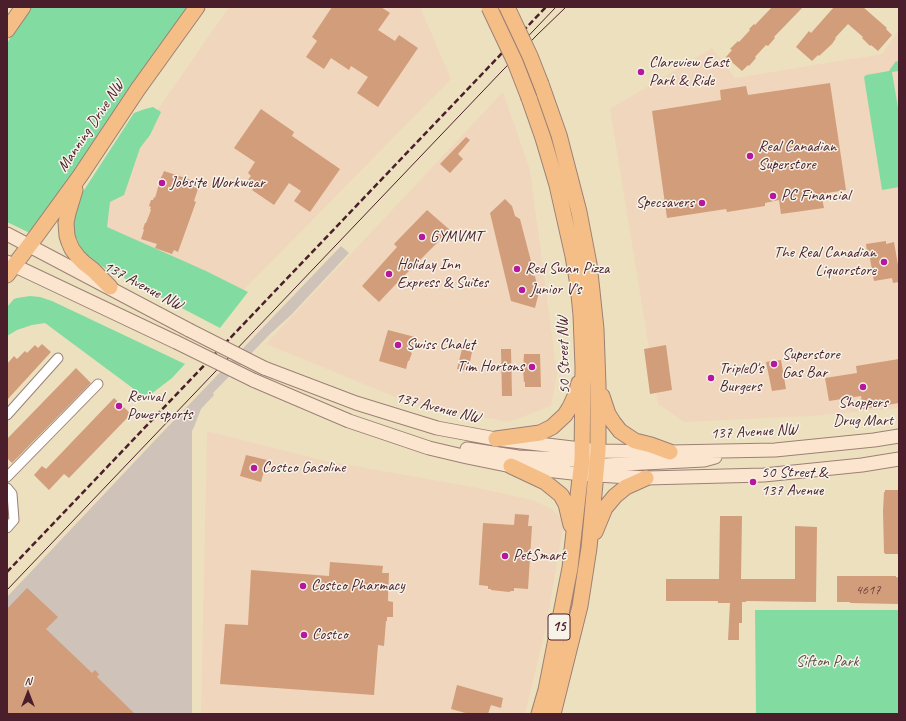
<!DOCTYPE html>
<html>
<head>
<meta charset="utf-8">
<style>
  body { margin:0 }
  #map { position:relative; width:906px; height:721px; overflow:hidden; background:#ede0bf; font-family:Caveat,sans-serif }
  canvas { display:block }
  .frame { position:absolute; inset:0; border:8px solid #4a1f2b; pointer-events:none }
  .north { position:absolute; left:8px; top:673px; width:40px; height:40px; -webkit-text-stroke:3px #f7f3e8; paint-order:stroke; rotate:0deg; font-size:11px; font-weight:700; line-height:16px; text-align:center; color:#4a1f2b }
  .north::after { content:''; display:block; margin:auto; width:14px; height:18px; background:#4a1f2b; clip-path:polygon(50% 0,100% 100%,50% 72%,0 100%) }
</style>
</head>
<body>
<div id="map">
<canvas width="906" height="721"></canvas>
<div class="frame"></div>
<div class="north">N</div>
</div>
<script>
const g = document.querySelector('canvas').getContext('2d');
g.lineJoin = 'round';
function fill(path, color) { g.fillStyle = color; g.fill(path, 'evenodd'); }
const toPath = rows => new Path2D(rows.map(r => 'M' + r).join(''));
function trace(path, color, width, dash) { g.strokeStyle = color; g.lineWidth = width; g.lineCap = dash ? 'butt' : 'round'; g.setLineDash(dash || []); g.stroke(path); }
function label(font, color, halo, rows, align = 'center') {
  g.font = font + ' Caveat,sans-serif'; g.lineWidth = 3; g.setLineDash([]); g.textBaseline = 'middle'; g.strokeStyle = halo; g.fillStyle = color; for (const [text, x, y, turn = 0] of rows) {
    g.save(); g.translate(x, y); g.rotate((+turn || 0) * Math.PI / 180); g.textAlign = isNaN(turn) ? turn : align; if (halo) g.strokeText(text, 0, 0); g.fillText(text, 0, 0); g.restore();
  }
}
fill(toPath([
  [229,7,420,7,451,79,222,312,109,255,89,208],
  [899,30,899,408,811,416,684,422,658,404,610,109,712,48,735,78,882,54],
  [503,92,530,170,557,374,551,406,509,422,415,405,266,344],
  [207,431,321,460,478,488,532,500,552,509,564,522,546,627,525,714,201,714]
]), '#f0d6bc');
fill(toPath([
  [341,246,349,253,291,315,270,334,213,393,214,395,201,409,194,427,192,431,192,714,7,714,7,597,158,437]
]), '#cec2b9');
fill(toPath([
  [29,7,189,7,47,213,30,233,7,222,7,44,16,26],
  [896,61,898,62,899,71,892,72,899,114,899,187,882,190,864,77,866,75,889,71],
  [153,107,161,112,150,135,140,148,124,195,110,202,107,227,206,271,248,292,220,328,103,267,88,257,80,246,75,234,70,230,75,204,134,113,145,109],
  [30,296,40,297,52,301,185,364,172,378,146,398,45,323,32,325,17,330,7,336,7,307,14,299,17,298],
  [755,610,899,610,899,714,756,714]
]), '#82dba1');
fill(toPath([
  [332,7,381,7,390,13,378,30,395,41,399,35,418,48,378,107,357,93,368,77,351,66,349,70,331,58,324,69,306,57,317,41,312,37],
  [772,7,803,7,774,37,775,38,768,46,766,45,755,57,756,58,749,66,748,65,742,71,726,57,732,50,730,49,738,41,739,42,750,30,749,29,754,24,755,25],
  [834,7,863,7,887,28,886,29,892,35,878,51,871,45,870,46,862,38,863,37,848,24,835,38,836,38,832,44,819,56,818,55,812,61,796,47,809,31,811,33],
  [830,83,846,190,821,194,824,208,781,214,779,200,765,203,765,206,727,212,726,209,667,218,652,111,721,100,720,90,746,86,748,95],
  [261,109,294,132,292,136,340,169,310,212,294,201,301,191,289,183,274,205,252,190,255,186,247,181,251,176,248,173,255,162,234,148],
  [466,137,470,140,458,154,463,159,450,173,440,164],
  [164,171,200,183,194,201,196,202,178,252,174,250,172,254,155,248,157,244,141,239,144,230,143,229,145,223,146,223,151,210,150,209,151,207,149,206,151,200,153,200,154,197,155,198,161,177,162,176],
  [505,199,512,206,515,216,520,219,539,292,535,308,511,301,490,213],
  [427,210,450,230,396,284,379,302,362,286,397,247,394,244],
  [886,241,886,244,894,242,899,271,899,282,893,283,892,278,874,281,869,253,867,253,866,244],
  [388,330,415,337,411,353,412,353,409,361,408,361,406,369,379,361],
  [42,344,51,352,7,400,7,364,14,356,17,359,25,351,27,353,35,345,38,348],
  [666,345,672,390,650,394,644,349],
  [462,349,472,352,468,371,457,369],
  [501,349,511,349,512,396,502,396],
  [524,354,540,354,541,387,525,387,525,382,524,382,523,371],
  [899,359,899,403,863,409,861,396,829,401,825,378,857,373,856,366],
  [781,360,786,389,772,391,766,362],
  [76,368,91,383,12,463,7,458,7,439],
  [114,398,131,414,69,478,64,474,49,490,34,475,42,466,46,469],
  [246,455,267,460,261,482,240,476],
  [885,490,899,490,899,554,885,554,885,553,884,553,883,511,884,492,885,492],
  [515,514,529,515,528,526,532,526,528,589,514,588,514,591,511,591,509,592,491,590,491,589,488,589,488,586,479,585,483,523,514,525],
  [720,516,742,516,741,579,795,579,795,526,817,527,816,602,746,601,746,602,742,602,742,623,739,623,739,640,728,640,730,603,718,603,718,601,666,601,666,579,719,579],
  [330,562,383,566,382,573,389,573,388,597,388,601,393,602,393,617,387,617,387,621,386,621,384,646,378,645,374,695,220,684,225,624,248,625,251,570,329,576],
  [837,576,896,576,896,577,899,578,899,604,850,603,850,602,837,602],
  [27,588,58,617,46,629,92,673,95,670,99,674,97,677,135,714,7,714,7,609],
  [457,685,503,698,501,708,491,705,488,714,469,714,451,709]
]), '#d29d7a');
const minor = toPath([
  [7,415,58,358],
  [7,477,98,384],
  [7,488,12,494,14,520,7,528]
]);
const secondary = toPath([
  [7,234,189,330],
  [7,262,176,342],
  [264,368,356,403,437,428,496,439,598,451,670,452,775,450,874,440,899,436],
  [253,380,349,421,429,448,467,457,511,466,581,474,646,478,764,475,862,465,899,459],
  [467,449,518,457,582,460,592,456],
  [588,470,596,466,605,465,704,460,715,457]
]);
const primary = toPath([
  [7,30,23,7],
  [541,84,559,135,579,212,589,264,592,291,596,329,598,385,598,451,589,548,580,606,553,714],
  [529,98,543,138,557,185,573,256,578,285,581,315,583,367,582,460,570,568,546,690,539,714],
  [75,190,68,213,66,223,67,236,69,242,72,249,78,257,84,263,93,270,110,287],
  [7,275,37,235,80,176,138,89,197,7],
  [602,396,608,414,613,422,620,431,635,441,651,445,670,452],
  [496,439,540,433,552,427,565,415,570,407,576,394,579,383],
  [511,466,545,482,561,495,566,504,571,525],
  [595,532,605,508,615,496,626,487,646,478]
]);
trace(minor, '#9c8075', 11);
trace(secondary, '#9c8075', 15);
trace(primary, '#9c8075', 17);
trace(minor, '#fff', 9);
trace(secondary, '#fbe5cf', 13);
trace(primary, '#f6be87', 15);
trace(toPath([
  [515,50,556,7],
  [7,590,502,71,537,35,566,7]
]), '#4a1f2b', 1);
trace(toPath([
  [7,572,546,7]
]), '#4a1f2b', 2.5, [6, 3]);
const secondaryBridge = toPath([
  [189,330,264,368],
  [176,342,253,380]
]);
const primaryBridge = toPath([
  [489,7,515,62,529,98],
  [507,7,530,56,541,84]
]);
trace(secondaryBridge, '#9c8075', 15, []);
trace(primaryBridge, '#9c8075', 17, []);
trace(secondaryBridge, '#fbe5cf', 13);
trace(primaryBridge, '#f6be87', 15);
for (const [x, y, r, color] of [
  [641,72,4,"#b5179e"],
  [750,156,4,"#b5179e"],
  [162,183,4,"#b5179e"],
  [773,196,4,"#b5179e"],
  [702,203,4,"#b5179e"],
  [422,237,4,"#b5179e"],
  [884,262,4,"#b5179e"],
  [517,269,4,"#b5179e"],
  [389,274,4,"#b5179e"],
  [522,290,4,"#b5179e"],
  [398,345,4,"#b5179e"],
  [774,364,4,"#b5179e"],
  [532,367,4,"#b5179e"],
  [711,378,4,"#b5179e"],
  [863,387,4,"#b5179e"],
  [119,406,4,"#b5179e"],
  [254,468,4,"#b5179e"],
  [753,482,4,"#b5179e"],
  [505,556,4,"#b5179e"],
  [303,586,4,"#b5179e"],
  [304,635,4,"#b5179e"]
]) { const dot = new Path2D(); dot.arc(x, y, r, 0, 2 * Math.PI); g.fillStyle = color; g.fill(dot); trace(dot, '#f7f3e8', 1.5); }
label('14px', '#6c3e3f', null, [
  ["4617",868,590]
]);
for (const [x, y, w] of [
  [559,627,22]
]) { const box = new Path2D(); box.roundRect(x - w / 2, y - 13, w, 26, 3); g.fillStyle = '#f7f3e8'; g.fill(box); trace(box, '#4a1f2b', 1); }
label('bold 15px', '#4a1f2b', null, [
  ["15",559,627]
]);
label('16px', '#4a1f2b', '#f7f3e8', [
  ["Clareview East",649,63],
  ["Park & Ride",649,81],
  ["Real Canadian",758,147],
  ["Superstore",758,165],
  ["Jobsite Workwear",170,183],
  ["PC Financial",781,196],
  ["Specsavers",694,203,"right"],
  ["GYMVMT",430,237],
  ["The Real Canadian",876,253,"right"],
  ["Liquorstore",876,271,"right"],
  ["Holiday Inn",397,265],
  ["Express & Suites",397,283],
  ["Red Swan Pizza",525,269],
  ["Junior V's",530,290],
  ["Swiss Chalet",406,345],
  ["Superstore",782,355],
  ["Gas Bar",782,373],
  ["Tim Hortons",524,367,"right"],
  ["TripleO's",719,369],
  ["Burgers",719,387],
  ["Revival",127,397],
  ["Powersports",127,415],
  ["Shoppers",863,403,"center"],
  ["Drug Mart",863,421,"center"],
  ["Costco Gasoline",262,468],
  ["50 Street &",761,473],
  ["137 Avenue",761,491],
  ["PetSmart",513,556],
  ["Costco Pharmacy",311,586],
  ["Costco",312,635]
], 'left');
label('16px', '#4a1f2b', '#f7f3e8', [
  ["Manning Drive NW",91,126,-56],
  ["137 Avenue NW",143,286,28],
  ["50 Street NW",564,355,-92],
  ["137 Avenue NW",438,408,14],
  ["137 Avenue NW",754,432,-3]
]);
label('16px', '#584e48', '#f7f3e8', [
  ["Sifton Park",827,662]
]);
</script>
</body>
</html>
